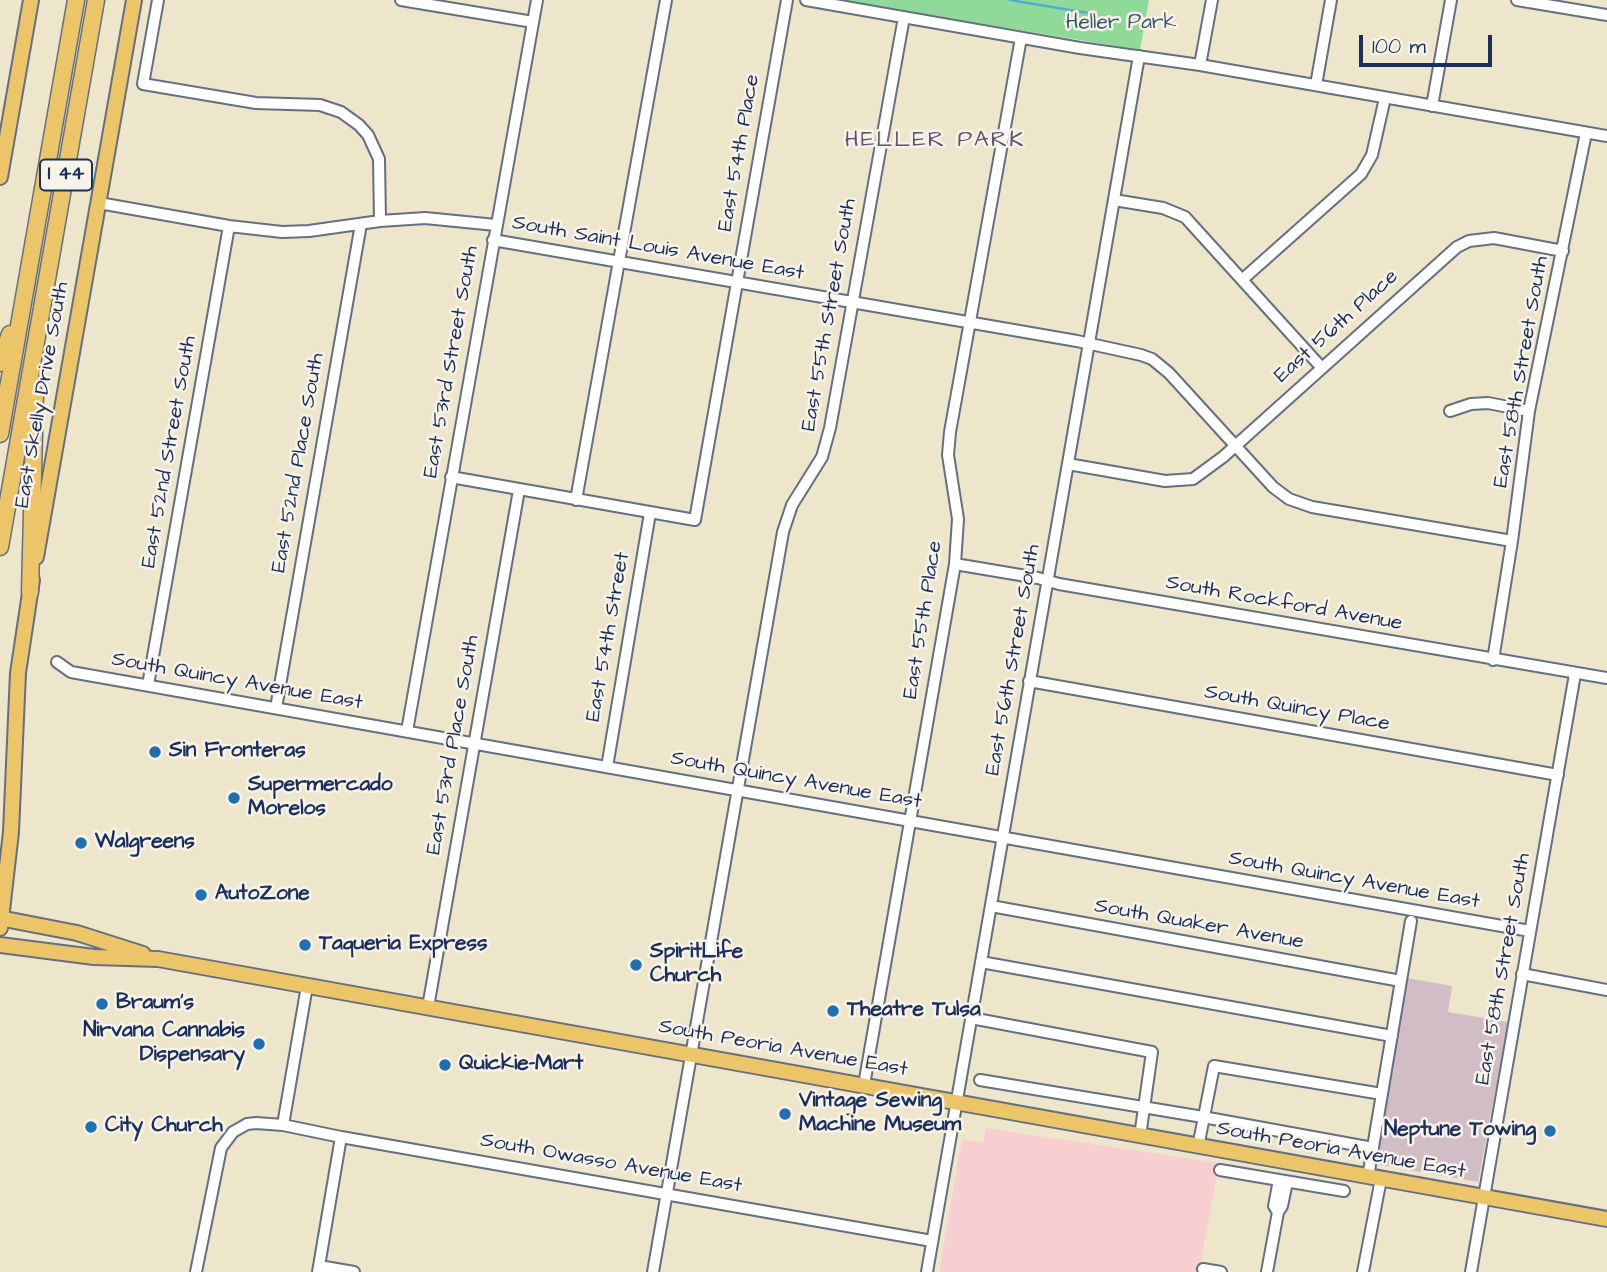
<!DOCTYPE html>
<html>
<head>
<meta charset="utf-8">
<style>
  body { margin:0 }
  #map { position:relative; width:1607px; height:1272px; overflow:hidden; background:#ede6ca; font-family:"Architects Daughter",sans-serif }
  canvas { display:block }
  .scale { position:absolute; left:1359px; top:35px; width:133px; height:32px; box-sizing:border-box; border:4px solid #1b2f5e; border-top:0; padding-left:9px; font-size:21px; line-height:24px; white-space:nowrap; color:#1b2f5e; -webkit-text-stroke:5px #f7f3e8; paint-order:stroke }
</style>
</head>
<body>
<div id="map">
<canvas width="1607" height="1272"></canvas>
<div class="scale">100 m</div>
</div>
<script>
const g = document.querySelector('canvas').getContext('2d');
g.lineJoin = 'round';
function fill(path, color) { g.fillStyle = color; g.fill(path, 'evenodd'); }
const toPath = rows => new Path2D(rows.map(r => 'M' + r).join(''));
function trace(path, color, width, dash) { g.strokeStyle = color; g.lineWidth = width; g.lineCap = dash ? 'butt' : 'round'; g.setLineDash(dash || []); g.stroke(path); }
function label(font, color, halo, rows, align = 'center') {
  g.font = font + ' "Architects Daughter",sans-serif'; g.lineWidth = 5; g.setLineDash([]); g.textBaseline = 'middle'; g.strokeStyle = halo; g.fillStyle = color; for (const [text, x, y, turn = 0] of rows) {
    g.save(); g.translate(x, y); g.rotate((+turn || 0) * Math.PI / 180); g.textAlign = isNaN(turn) ? turn : align; if (halo) g.strokeText(text, 0, 0); g.fillText(text, 0, 0); g.restore();
  }
}
fill(toPath([
  [986,1128,1219,1163,1199,1272,939,1272,962,1139,983,1143]
]), '#f7cfd1');
fill(toPath([
  [1407,978,1452,986,1448,1012,1508,1022,1478,1182,1375,1164]
]), '#d2bdc6');
fill(toPath([
  [838,0,1149,0,1140,50]
]), '#8fda98');
trace(toPath([
  [1010,0,1088,13]
]), '#52acd0', 2.5);
const minor = toPath([
  [158,0,143,84,256,103,320,105,341,112,359,125,368,135,379,159,380,221],
  [401,0,533,22],
  [806,0,1080,48,1200,65,1607,136],
  [1517,0,1607,15],
  [1200,65,1212,0],
  [1316,85,1331,0],
  [1432,106,1451,0],
  [1114,200,1163,208,1185,217,1321,367],
  [99,203,229,226,282,232,309,231,380,221,425,218,496,225],
  [493,240,1077,341,1141,355,1152,359,1169,373,1273,487,1289,499,1312,507,1512,541],
  [1243,279,1361,174,1372,155,1385,98],
  [1450,411,1471,404,1488,403,1529,411],
  [1068,464,1165,481,1193,479,1223,457,1457,247,1469,241,1494,238,1563,251],
  [451,477,695,520,787,0],
  [576,500,666,0],
  [955,564,1038,578,1059,584,1607,678],
  [1493,660,1512,541,1529,411,1586,133],
  [57,662,71,672,1530,931],
  [1029,681,1558,775],
  [148,685,229,226],
  [276,708,361,224],
  [407,731,537,0],
  [607,767,650,513],
  [991,906,1401,981],
  [981,962,1392,1036],
  [1522,974,1607,990],
  [428,1007,519,490],
  [971,1018,1152,1052,1140,1136],
  [980,1080,1203,1117,1373,1148],
  [864,1085,955,564,958,519,948,455,950,432,1021,38],
  [283,1125,307,986],
  [1198,1147,1214,1066,1382,1094],
  [1220,1170,1344,1191],
  [1368,1177,1411,921],
  [1278,1212,1274,1206,1279,1180],
  [319,1266,354,1272],
  [1203,1269,1221,1272],
  [196,1272,221,1148,233,1132,247,1124,256,1123,283,1125,341,1137,932,1241],
  [318,1272,341,1137],
  [653,1272,783,532,792,505,822,457,830,428,904,17],
  [927,1272,1139,56],
  [1267,1272,1278,1212,1282,1206,1287,1182],
  [1363,1272,1381,1179],
  [1471,1272,1575,674]
]);
const major = toPath([
  [0,177,31,0],
  [36,557,134,0],
  [0,918,77,933,143,954],
  [0,928,11,832,18,673,32,580],
  [0,945,94,957,158,959,1607,1219]
]);
const highway = toPath([
  [0,363,10,334],
  [0,434,76,0],
  [0,547,96,0],
  [30,592,35,394]
]);
trace(minor, '#646f84', 14);
trace(major, '#646f84', 18);
trace(highway, '#646f84', 19);
trace(minor, '#fff', 10);
trace(major, '#edc569', 14);
trace(highway, '#edc569', 16);
for (const [x, y, r, color] of [
  [155,752,7,"#1f6fb2"],
  [234,798,7,"#1f6fb2"],
  [81,843,7,"#1f6fb2"],
  [201,895,7,"#1f6fb2"],
  [305,945,7,"#1f6fb2"],
  [636,965,7,"#1f6fb2"],
  [102,1004,7,"#1f6fb2"],
  [833,1011,7,"#1f6fb2"],
  [259,1044,7,"#1f6fb2"],
  [445,1065,7,"#1f6fb2"],
  [785,1114,7,"#1f6fb2"],
  [91,1127,7,"#1f6fb2"],
  [1550,1131,7,"#1f6fb2"]
]) { const dot = new Path2D(); dot.arc(x, y, r, 0, 2 * Math.PI); g.fillStyle = color; g.fill(dot); trace(dot, '#f7f3e8', 2.5); }
for (const [x, y, w] of [
  [66,175,52]
]) { const box = new Path2D(); box.roundRect(x - w / 2, y - 15.5, w, 31, 5); g.fillStyle = '#f7f3e8'; g.fill(box); trace(box, '#1b2f5e', 2); }
label('bold 19px', '#1b2f5e', null, [
  ["I 44",66,175]
]);
label('21px', '#385a6c', '#f7f3e8', [
  ["Heller Park",1121,24]
]);
label('21px', '#1b2f5e', '#f7f3e8', [
  ["East 54th Place",740,153,-80],
  ["South Saint Louis Avenue East",658,249,10],
  ["East 55th Street South",830,315,-80],
  ["East 56th Place",1337,327,-42],
  ["East 53rd Street South",452,362,-80],
  ["East 58th Street South",1522,372,-80],
  ["East Skelly Drive South",43,395,-80],
  ["East 52nd Street South",170,452,-80],
  ["East 52nd Place South",299,463,-80],
  ["South Rockford Avenue",1284,604,10],
  ["East 55th Place",924,620,-81],
  ["East 54th Street",609,637,-80],
  ["East 56th Street South",1014,660,-80],
  ["South Quincy Avenue East",237,682,10],
  ["South Quincy Place",1297,709,10],
  ["East 53rd Place South",454,745,-80],
  ["South Quincy Avenue East",796,781,10],
  ["South Quincy Avenue East",1354,881,10],
  ["South Quaker Avenue",1199,925,10],
  ["East 58th Street South",1504,969,-80],
  ["South Peoria Avenue East",783,1049,10],
  ["South Peoria Avenue East",1341,1151,10],
  ["South Owasso Avenue East",611,1164,10]
]);
label('bold 21px', '#1b2f5e', '#f7f3e8', [
  ["Sin Fronteras",169,752],
  ["Supermercado",248,786],
  ["Morelos",248,810],
  ["Walgreens",95,843],
  ["AutoZone",215,895],
  ["Taqueria Express",319,945],
  ["SpiritLife",650,953],
  ["Church",650,977],
  ["Braum's",116,1004],
  ["Theatre Tulsa",847,1011],
  ["Nirvana Cannabis",245,1032,"right"],
  ["Dispensary",245,1056,"right"],
  ["Quickie-Mart",459,1065],
  ["Vintage Sewing",799,1102],
  ["Machine Museum",799,1126],
  ["City Church",105,1127],
  ["Neptune Towing",1536,1131,"right"]
], 'left');
g.letterSpacing = '2px';
label('23px', '#62536d', '#f7f3e8', [
  ["HELLER PARK",935,141]
]);
g.letterSpacing = '0px';
</script>
</body>
</html>
